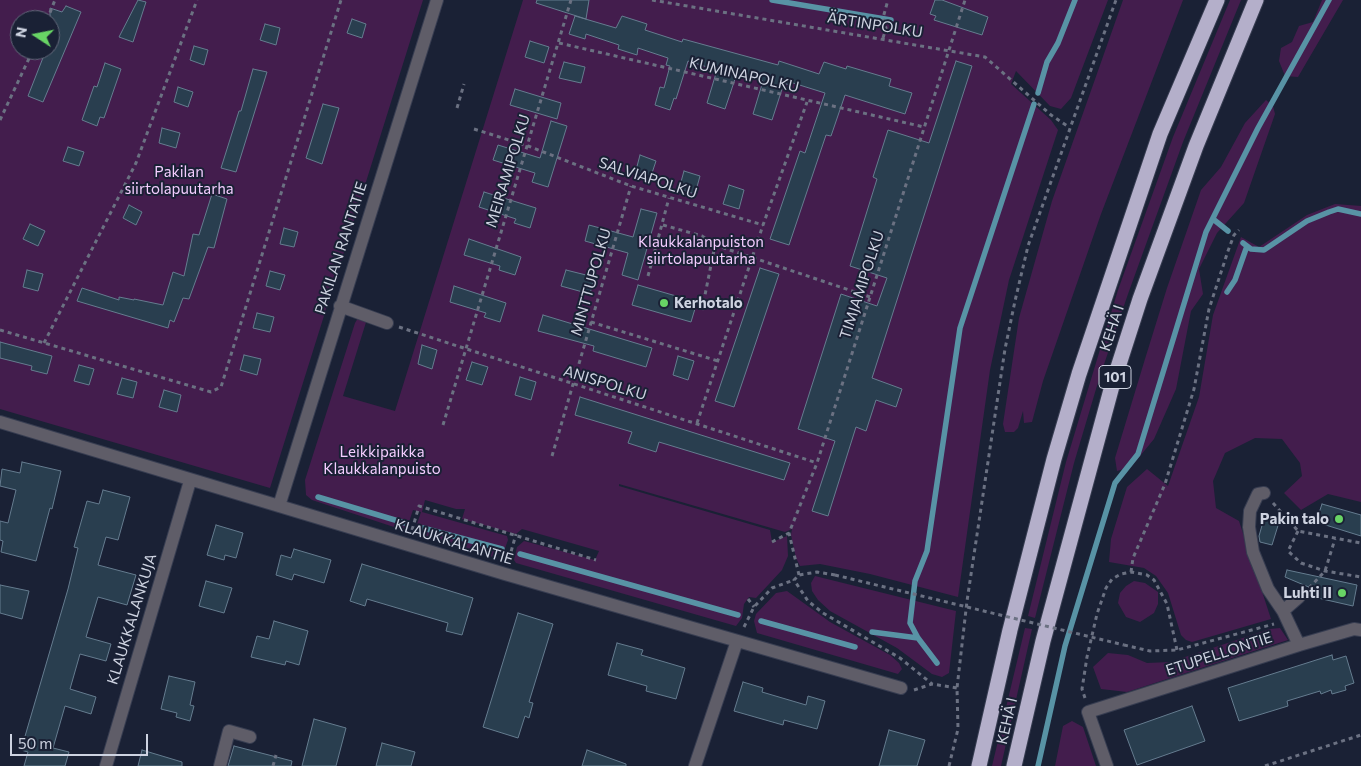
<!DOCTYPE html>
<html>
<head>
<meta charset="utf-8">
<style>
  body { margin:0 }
  #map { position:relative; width:1361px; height:766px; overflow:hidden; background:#1a2135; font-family:Commissioner,sans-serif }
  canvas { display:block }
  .north { position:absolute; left:10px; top:10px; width:50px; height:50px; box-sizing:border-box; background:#1a2135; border:1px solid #62687a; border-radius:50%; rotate:281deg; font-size:14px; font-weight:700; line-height:20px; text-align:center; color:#ced3e1 }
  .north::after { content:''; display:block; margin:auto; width:18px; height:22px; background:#68d465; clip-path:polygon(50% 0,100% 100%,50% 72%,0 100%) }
  .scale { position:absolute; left:10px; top:734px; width:138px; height:22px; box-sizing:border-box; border:2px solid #ced3e1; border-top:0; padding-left:6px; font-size:15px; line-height:18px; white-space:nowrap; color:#ced3e1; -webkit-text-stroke:4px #1a2135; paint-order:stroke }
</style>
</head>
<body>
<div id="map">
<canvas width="1361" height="766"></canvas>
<div class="north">N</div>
<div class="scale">50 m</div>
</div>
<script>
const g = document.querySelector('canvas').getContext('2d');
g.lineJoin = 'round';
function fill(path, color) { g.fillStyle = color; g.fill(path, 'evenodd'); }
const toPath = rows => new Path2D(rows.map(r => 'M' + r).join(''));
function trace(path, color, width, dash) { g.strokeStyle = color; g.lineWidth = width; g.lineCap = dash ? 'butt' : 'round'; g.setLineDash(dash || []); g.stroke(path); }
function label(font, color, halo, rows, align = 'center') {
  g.font = font + ' Commissioner,sans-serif'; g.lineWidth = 4; g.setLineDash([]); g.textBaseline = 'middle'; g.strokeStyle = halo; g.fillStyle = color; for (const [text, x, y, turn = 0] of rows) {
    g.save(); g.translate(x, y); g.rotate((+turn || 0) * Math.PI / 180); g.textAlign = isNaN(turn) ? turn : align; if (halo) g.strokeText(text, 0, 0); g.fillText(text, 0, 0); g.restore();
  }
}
fill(toPath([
  [0,0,423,0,270,488,0,409],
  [20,20,50,20,50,50,20,50],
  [523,0,1108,0,1071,98,1061,109,1050,106,1016,71,1011,84,1051,120,1058,130,1009,280,990,370,958,597,870,574,820,564,800,566,796,558,791,535,792,529,785,532,619,484,619,486,770,530,772,542,787,536,788,556,782,570,756,598,749,597,744,604,742,618,736,626,516,563,514,560,517,547,524,541,595,560,599,551,522,529,516,534,462,519,465,509,456,509,425,500,422,512,507,536,508,540,504,551,493,557,414,533,421,512,413,510,406,531,312,500,306,495,305,480,355,323,358,318,367,319,343,396,395,411],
  [1123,0,1183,0,1101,214,1043,381,1032,422,1024,423,1023,411,1018,428,1014,432,1005,432,1003,424,1019,318,1052,201],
  [1230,0,1241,0,1183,142,1128,294,1099,379,1074,463,1035,618,1028,616,1066,462,1118,290,1173,137],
  [1322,0,1343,0,1298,77,1285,76,1279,61,1281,48,1292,42,1299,26,1313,22],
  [1266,100,1273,106,1275,114,1244,203,1217,233,1199,269,1203,294,1191,311,1176,389,1154,439,1131,467,1117,471,1115,458,1145,359,1167,288,1201,190,1221,167,1245,123],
  [1335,204,1361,206,1361,502,1328,494,1301,510,1284,493,1302,476,1300,463,1282,439,1255,438,1225,453,1213,481,1216,508,1239,521,1271,619,1192,642,1186,640,1181,635,1168,593,1156,576,1144,568,1109,562,1111,539,1127,487,1147,469,1168,486,1199,397,1213,315,1241,237,1259,247,1307,215],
  [815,576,956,611,949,673,942,677,932,674,897,648,830,611,818,600,812,591,811,583],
  [1134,581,1145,583,1158,592,1158,604,1154,613,1140,622,1126,617,1118,603,1120,593,1126,586],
  [787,591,830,622,890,655,899,663,902,669,898,674,757,633,754,621,756,614,776,593],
  [1025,628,1032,629,1001,766,992,766],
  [1280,628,1288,640,1127,692,1101,689,1093,667,1108,653,1128,655,1147,663,1170,662,1270,629],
  [1072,721,1083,727,1096,766,1055,766,1063,726]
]), '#431d4d');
trace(toPath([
  [772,0,891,20],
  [1038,93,1047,62,1058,43,1075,0],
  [1213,219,1228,231],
  [1243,243,1251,249,1264,250,1307,221,1329,212,1338,209,1361,214],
  [1227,292,1235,280,1247,246],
  [318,497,405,523],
  [423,528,502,549],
  [520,554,738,615],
  [761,621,855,647],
  [872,632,918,638],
  [937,663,918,638,910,623,915,581,927,551,960,328,1034,104],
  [1038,766,1065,646,1115,483,1138,454,1206,232,1258,128,1329,0]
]), '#5893a5', 5.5);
const building = toPath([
  [138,0,146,2,133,42,119,37,138,0],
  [537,0,589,0,586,19,536,3,537,0],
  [935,0,942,0,988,17,982,35,934,20,936,16,930,14,935,0],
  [66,6,81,12,43,102,28,96,46,50,50,50,50,8,62,12,66,6],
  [575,16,616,28,622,16,647,24,645,30,682,42,683,39,778,65,779,61,819,74,824,62,846,69,847,66,891,79,889,86,912,93,905,114,845,95,831,136,826,135,789,245,770,239,800,151,805,153,825,93,790,82,789,85,784,83,772,120,753,114,763,81,737,73,725,109,707,103,717,70,688,61,676,99,674,98,670,110,655,105,660,87,664,88,670,66,666,65,668,58,638,48,637,55,618,49,619,45,586,34,585,39,569,34,575,16],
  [352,19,366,24,362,38,347,33,352,19],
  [265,24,280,28,276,45,260,40,265,24],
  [530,41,549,47,544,63,525,57,530,41],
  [194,46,208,50,204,65,190,60,194,46],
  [956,61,972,66,872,378,902,389,896,407,876,400,866,431,856,427,828,516,812,511,835,441,798,429,841,294,877,306,887,278,850,266,877,179,873,177,888,130,929,143,956,61],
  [564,62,585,67,581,83,559,78,564,62],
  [105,63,121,69,104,118,100,117,97,126,82,120,94,86,97,87,105,63],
  [253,69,267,72,236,172,221,168,239,111,241,111,253,69],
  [178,87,193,92,188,107,174,102,178,87],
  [515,89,561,103,557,119,510,105,515,89],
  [323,104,339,108,322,164,306,158,323,104],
  [551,121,567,126,548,187,532,182,535,173,493,160,498,145,540,158,551,121],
  [162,128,180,133,176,148,159,143,162,128],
  [68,147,84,152,79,166,63,161,68,147],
  [640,155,656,161,650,179,635,174,640,155],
  [684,171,700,176,695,194,679,189,684,171],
  [729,185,744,190,739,209,723,204,729,185],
  [484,192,536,208,530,228,514,223,516,219,479,207,484,192],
  [212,194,227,199,214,248,208,247,189,299,183,298,174,322,170,320,168,328,77,301,82,288,119,300,119,297,134,300,134,299,163,305,173,272,184,276,193,234,199,235,212,194],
  [129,205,142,212,136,225,123,218,129,205],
  [641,209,657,213,638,280,622,275,628,253,585,241,589,225,633,237,641,209],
  [30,224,45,231,38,246,23,239,30,224],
  [284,228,298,232,294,247,280,244,284,228],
  [469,239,521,257,515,275,499,270,500,266,464,255,469,239],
  [760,268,779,274,734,407,715,401,760,268],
  [27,270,43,274,38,291,23,287,27,270],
  [566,270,594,277,590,294,561,286,566,270],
  [270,271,285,275,280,290,266,286,270,271],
  [638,285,697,302,691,322,632,305,638,285],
  [454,286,506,303,500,322,484,317,486,313,450,302,454,286],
  [257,313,274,317,270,332,253,328,257,313],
  [543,315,652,348,646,367,593,351,594,346,538,331,543,315],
  [0,342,52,356,47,374,31,370,32,366,0,358,0,342],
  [422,345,437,350,432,369,418,364,422,345],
  [244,355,261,359,257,375,240,370,244,355],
  [678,356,694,361,688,380,673,375,678,356],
  [472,362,488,367,482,385,466,380,472,362],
  [79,365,94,369,89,385,74,381,79,365],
  [520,377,536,382,531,400,515,395,520,377],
  [122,378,137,382,133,398,117,394,122,378],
  [164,390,181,395,177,412,159,407,164,390],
  [580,397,790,463,784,480,659,442,656,452,628,443,632,432,575,415,580,397],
  [22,462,61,471,52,509,50,508,36,561,1,552,3,541,0,540,0,521,8,523,16,490,0,486,2,469,20,473,22,462],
  [103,490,130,497,118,540,106,537,98,565,136,575,127,605,98,597,86,637,111,644,106,661,80,654,70,689,96,697,91,714,65,706,53,748,69,752,65,766,24,766,28,752,21,750,68,589,78,548,74,547,87,501,99,504,103,490],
  [1322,504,1361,515,1361,536,1316,522,1322,504],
  [1265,515,1280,519,1272,545,1260,542,1259,536,1265,515],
  [216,525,243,533,236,558,225,555,224,560,207,555,216,525],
  [294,549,331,560,324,583,294,574,292,580,276,575,281,555,291,558,294,549],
  [362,564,473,598,462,635,446,631,448,623,367,599,365,606,350,601,362,564],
  [1287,570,1357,585,1353,606,1309,596,1311,588,1285,577,1287,570],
  [206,581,232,588,224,613,199,606,206,581],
  [0,585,29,591,22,619,0,613,0,585],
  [518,613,553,624,529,702,533,703,529,718,525,716,518,738,483,727,518,613],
  [274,621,308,631,299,665,286,661,285,665,251,657,257,636,269,639,274,621],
  [617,643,643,650,641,655,685,668,676,699,646,691,647,686,608,675,617,643],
  [1332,655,1333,660,1346,656,1354,683,1345,686,1346,690,1332,694,1331,690,1321,694,1320,691,1287,701,1288,706,1239,721,1228,688,1332,655],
  [169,676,195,682,190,705,194,706,190,721,176,717,177,713,161,709,169,676],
  [743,682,763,688,762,692,806,705,808,696,825,701,817,729,784,720,783,725,734,711,743,682],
  [1192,706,1205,741,1137,765,1124,730,1192,706],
  [314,719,346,728,336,766,302,766,314,719],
  [889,730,925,740,917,766,879,766,889,730],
  [382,743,415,752,411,766,376,766,382,743],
  [234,746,292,761,291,766,228,766,234,746],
  [142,750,182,762,182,766,138,766,142,750],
  [587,750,626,764,626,766,582,766,587,750]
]);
fill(building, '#293e4f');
trace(building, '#657c8f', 1);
const minor = toPath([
  [340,306,387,323],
  [0,422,505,574,901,688],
  [1264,493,1258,494,1250,511,1249,527,1253,552,1268,589,1283,611,1299,645],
  [279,506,437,0],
  [1283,611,1299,597],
  [106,766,190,481],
  [220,766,229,731,250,737],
  [695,766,737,641],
  [1107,766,1088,712,1299,645,1354,629,1361,630]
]);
const highway = toPath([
  [979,766,1010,630,1054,459,1079,374,1160,134,1217,0],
  [1014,766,1043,641,1112,386,1140,299,1196,146,1256,0]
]);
trace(minor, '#373d51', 14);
trace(highway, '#373d51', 17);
trace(toPath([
  [652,0,985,57,1051,115,1069,127],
  [47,20,55,0],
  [883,38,886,28,883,18,888,0],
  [559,43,924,127],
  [457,108,464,84],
  [0,120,33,50],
  [474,129,528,146,631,186,763,225],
  [663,225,702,236,715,245,870,297],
  [648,276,669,198],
  [702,310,715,245],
  [591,322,718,361],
  [399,327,817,463],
  [0,330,211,392,221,387,341,0],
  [44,343,136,163,197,0],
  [697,423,763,225,807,102],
  [443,425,571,0],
  [552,456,631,186],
  [1273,503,1298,531,1361,543],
  [412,530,419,506,596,560],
  [1298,531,1288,551,1301,563,1325,571,1361,577],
  [772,542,789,533],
  [509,559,516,534],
  [1131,572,1133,558,1165,484,1194,389,1209,309,1228,251,1234,235,1239,230],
  [799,575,789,533,817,463,965,0],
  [835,575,817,572,799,575,794,580,808,601,823,613,900,658,932,684],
  [1309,588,1325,571,1335,539],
  [748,599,754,607],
  [744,627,754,607,772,588,794,580],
  [1124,645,1150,651,1177,650,1274,624],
  [914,690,932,684,957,688],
  [1085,698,1082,689,1087,657,1097,614,1106,588,1112,579,1121,574,1131,572,1147,575,1154,580,1167,604,1177,650],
  [273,766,276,755],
  [949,766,958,729,957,688,967,601,1005,349,1015,301,1028,246,1116,0],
  [1265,766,1361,735]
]), '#6b7182', 3, [4, 4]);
trace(minor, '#5f5d68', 12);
trace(highway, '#b4afca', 15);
trace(toPath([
  [835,575,1124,645]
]), '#6b7182', 3, [4, 4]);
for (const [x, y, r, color] of [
  [664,303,5,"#68d465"],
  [1339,519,5,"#68d465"],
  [1342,593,5,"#68d465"]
]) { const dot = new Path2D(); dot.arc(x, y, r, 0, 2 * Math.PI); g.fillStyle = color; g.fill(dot); trace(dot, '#1a2135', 2); }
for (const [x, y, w] of [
  [1115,377,32]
]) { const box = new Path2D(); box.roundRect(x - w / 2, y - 11.5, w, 23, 4); g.fillStyle = '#1a2135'; g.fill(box); trace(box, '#ced3e1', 1); }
label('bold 14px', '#ced3e1', null, [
  ["101",1115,377]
]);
label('15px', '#ced3e1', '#1a2135', [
  ["ÄRTINPOLKU",875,25,9],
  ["KUMINAPOLKU",744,75,13],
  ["MEIRAMIPOLKU",508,171,-73],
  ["SALVIAPOLKU",648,178,18],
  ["PAKILAN RANTATIE",341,248,-72],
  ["MINTTUPOLKU",591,282,-74],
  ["TIMJAMIPOLKU",862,285,-72],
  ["KEHÄ I",1112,328,-72],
  ["ANISPOLKU",605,383,17],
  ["KLAUKKALANTIE",454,542,17],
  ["KLAUKKALANKUJA",132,619,-73],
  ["ETUPELLONTIE",1219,654,-18],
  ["KEHÄ I",1007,721,-77]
]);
label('15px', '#f4cdff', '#1a2135', [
  ["Pakilan",179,172],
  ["siirtolapuutarha",179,189],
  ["Klaukkalanpuiston",701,242],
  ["siirtolapuutarha",701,259],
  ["Leikkipaikka",382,452],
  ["Klaukkalanpuisto",382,469]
]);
label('bold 15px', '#ced3e1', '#1a2135', [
  ["Kerhotalo",674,303,"left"],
  ["Pakin talo",1329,519],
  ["Luhti II",1332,593]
], 'right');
</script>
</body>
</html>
